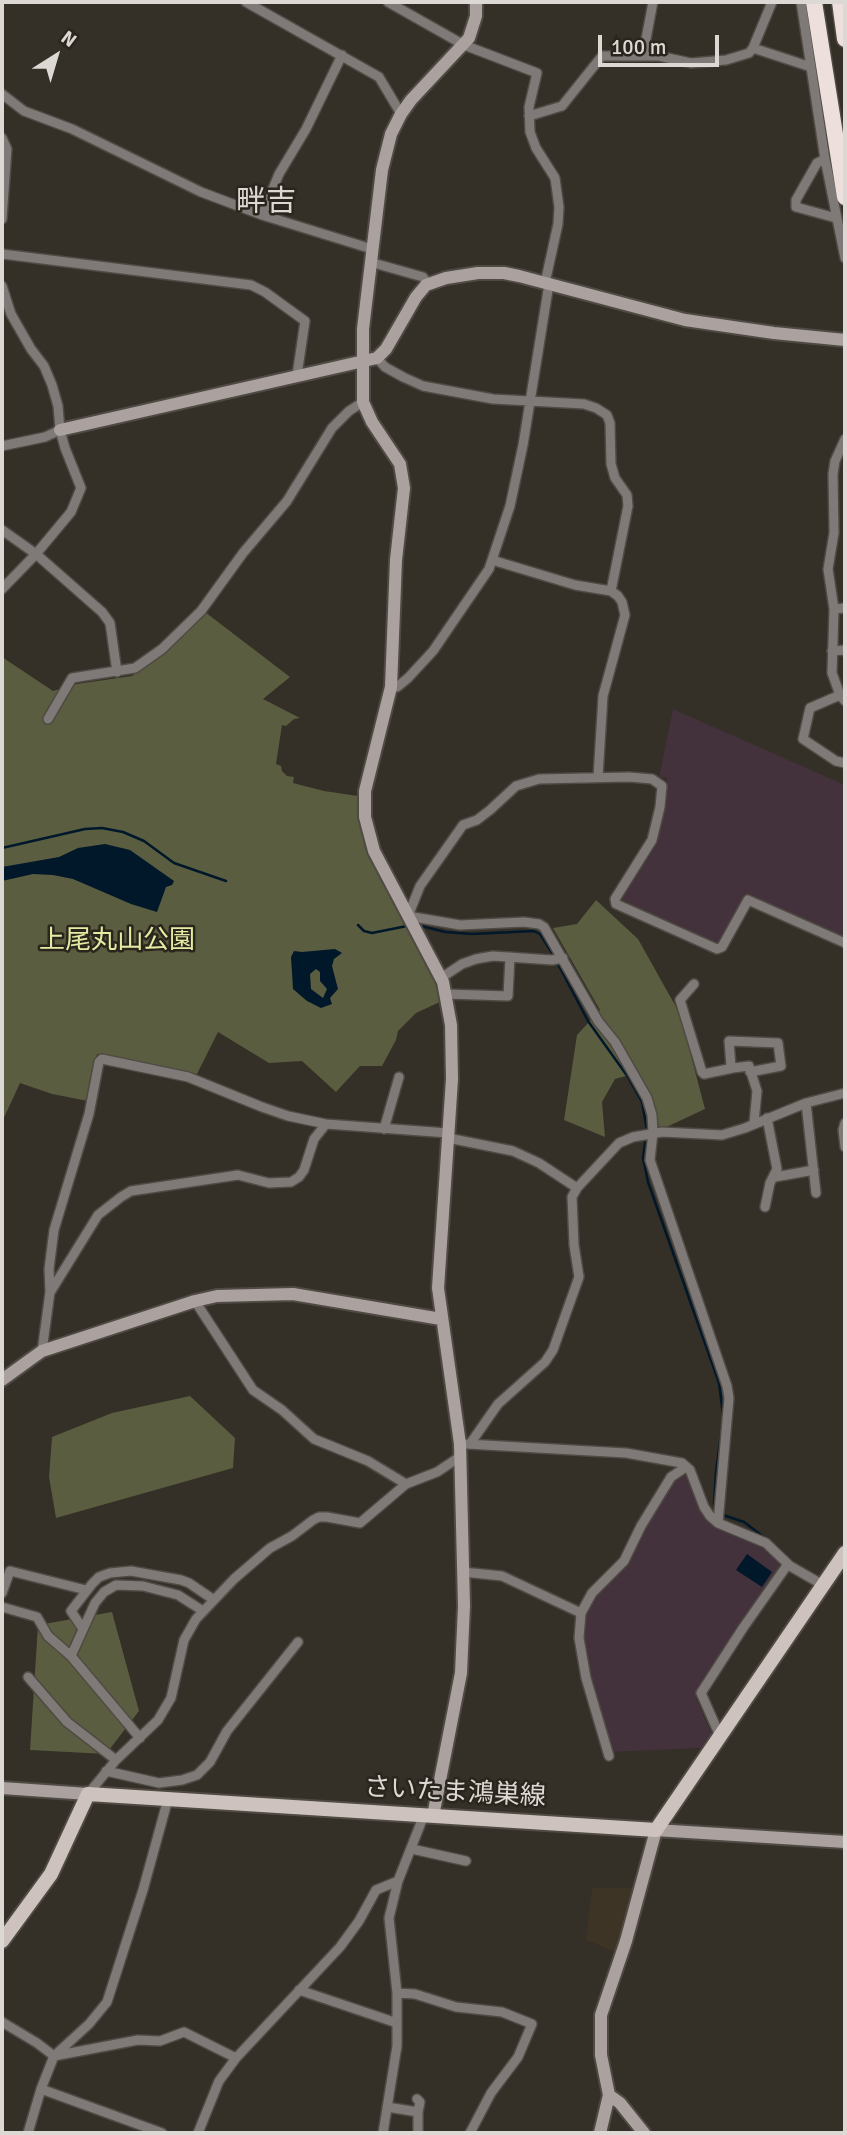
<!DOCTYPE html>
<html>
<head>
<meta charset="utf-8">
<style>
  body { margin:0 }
  #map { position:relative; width:847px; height:2135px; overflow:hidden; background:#342f27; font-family:Signika,sans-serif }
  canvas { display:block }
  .frame { position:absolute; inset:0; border:4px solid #dcd8d3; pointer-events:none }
  .north { position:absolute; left:21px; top:21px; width:70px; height:70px; -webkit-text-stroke:5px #2a251d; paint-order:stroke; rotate:37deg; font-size:19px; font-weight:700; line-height:28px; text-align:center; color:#dcd8d3 }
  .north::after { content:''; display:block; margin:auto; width:24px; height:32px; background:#dcd8d3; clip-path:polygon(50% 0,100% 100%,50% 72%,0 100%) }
  .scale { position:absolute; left:598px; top:35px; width:121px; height:32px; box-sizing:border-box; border:4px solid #dcd8d3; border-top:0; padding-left:9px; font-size:21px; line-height:24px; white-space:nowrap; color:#dcd8d3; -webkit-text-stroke:5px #2a251d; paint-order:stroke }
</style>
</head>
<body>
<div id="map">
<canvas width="847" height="2135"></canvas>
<div class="frame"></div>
<div class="north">N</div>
<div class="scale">100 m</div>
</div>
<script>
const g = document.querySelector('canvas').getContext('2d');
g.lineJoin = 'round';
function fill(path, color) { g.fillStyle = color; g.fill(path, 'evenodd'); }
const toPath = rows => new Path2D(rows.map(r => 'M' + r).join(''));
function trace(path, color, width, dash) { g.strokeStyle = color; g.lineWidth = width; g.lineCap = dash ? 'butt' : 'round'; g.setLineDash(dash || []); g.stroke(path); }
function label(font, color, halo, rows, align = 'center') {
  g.font = font + ' Signika,"Noto Sans JP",sans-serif'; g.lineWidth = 5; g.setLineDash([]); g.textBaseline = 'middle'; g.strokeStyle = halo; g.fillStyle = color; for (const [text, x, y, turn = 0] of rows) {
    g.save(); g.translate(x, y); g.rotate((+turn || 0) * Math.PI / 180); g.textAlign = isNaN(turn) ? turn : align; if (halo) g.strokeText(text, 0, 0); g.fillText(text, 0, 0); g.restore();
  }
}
fill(toPath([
  [592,1888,633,1888,634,1892,616,1952,586,1940]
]), '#3d3426');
fill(toPath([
  [673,709,845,785,845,940,746,895,721,943,715,944,623,902,622,897,653,850,663,817,667,778,659,777],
  [682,1474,689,1477,701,1513,709,1523,722,1531,763,1548,779,1561,780,1567,695,1696,712,1735,701,1748,611,1752,588,1678,582,1617,592,1597,641,1532,672,1479]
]), '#43313b');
fill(toPath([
  [205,612,290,677,263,699,300,718,294,719,286,726,282,725,276,764,281,766,282,771,287,776,294,777,293,783,324,791,358,796,366,849,418,944,438,985,442,1001,416,1013,398,1031,396,1040,382,1066,360,1066,336,1092,302,1061,269,1063,218,1032,197,1074,97,1054,88,1101,52,1094,20,1083,2,1122,2,657,53,691,77,684,132,676,169,648],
  [596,900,638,939,680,1014,705,1109,658,1131,652,1103,637,1073,615,1079,602,1102,605,1137,564,1120,577,1035,600,1010,553,928,577,924],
  [190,1396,235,1438,233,1468,56,1518,49,1477,52,1437,112,1413],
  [112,1612,139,1711,106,1754,30,1750,38,1625]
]), '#5a5d3f');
fill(toPath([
  [105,844,130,850,174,881,172,885,166,887,157,912,131,904,73,879,53,875,33,874,2,881,2,867,59,857,78,848],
  [335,949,342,953,334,959,332,966,338,989,330,998,332,1004,321,1008,307,1001,293,989,291,957,294,951,302,952],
  [316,969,320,972,320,981,327,989,323,998,311,989,310,974],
  [747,1554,772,1572,762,1587,736,1570]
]), '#00182a');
trace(toPath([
  [2,848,85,829,102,828,123,832,144,841,174,863,226,881],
  [358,925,364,931,372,933,407,926],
  [417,925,445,932,472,934,534,931,540,934,554,956],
  [557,962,588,1021,628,1077,642,1102,647,1130,643,1158,648,1182,719,1383,723,1414],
  [717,1507,714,1504,716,1472,723,1420],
  [723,1515,744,1522,765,1538],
  [776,1546,793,1563]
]), '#00182a', 2.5);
const street = toPath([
  [246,2,379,77,401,114],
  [388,2,464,45,537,73,529,107,530,132,536,148,555,178,559,207,558,224,545,283],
  [801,2,825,159,817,163,796,200,796,207,836,218],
  [753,48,811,67],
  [643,55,653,2],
  [2,94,24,111,72,129,201,192,262,215,372,249],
  [529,116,562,106,602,56,659,56,691,63,726,60,749,53,753,48,772,2],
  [2,138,7,149,2,219],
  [825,159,845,258],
  [262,215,279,174,306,129,342,55],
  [2,254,251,285,265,292,305,321,297,375],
  [370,262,423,277,428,284],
  [2,286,11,314,31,349,44,366,52,385,58,406,60,430,65,448,81,488,71,512,36,554,2,589],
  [377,358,385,367,403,377,423,386,493,399,584,404,596,408,607,415,610,423,611,464,615,478,627,495,628,506,611,591],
  [845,439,835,461,833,474,834,533,828,569,834,609,832,673,840,695,845,701],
  [2,446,45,437,60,430],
  [2,530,36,554,102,612,110,623,117,672],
  [492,560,575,585,611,591,618,596,622,602,625,615,603,696,598,777],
  [834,609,845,608],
  [832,651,845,650],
  [391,687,397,687,408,678,433,651,489,569,510,506,523,445,549,284],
  [840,695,810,708,803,739,836,761,845,763],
  [48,719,72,678,135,668,162,649,201,611,243,553,287,501,332,428,349,411,363,402],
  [441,978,462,964,476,959,493,956,552,960,563,958],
  [694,984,680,1000,702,1072,704,1074,733,1068],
  [446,994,508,996,510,957],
  [750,1072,781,1066,778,1043,729,1041,731,1066,733,1068,749,1066,757,1091,754,1123],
  [806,1103,816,1193],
  [845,1123,843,1130,845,1147],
  [384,1129,399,1077],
  [448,1138,513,1151,539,1163,577,1188],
  [775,1177,814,1170],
  [765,1207,770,1183,777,1169,767,1118],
  [51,1291,98,1215,121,1197,131,1191,238,1175,269,1183,291,1182,299,1177,304,1170,314,1139,326,1124],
  [195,1301,253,1390,282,1410,314,1439,368,1461,406,1484],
  [42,1351,50,1292,49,1269,54,1230,89,1114,99,1062,102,1059,188,1077,262,1107,288,1116,326,1124,448,1133],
  [467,1444,626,1453,682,1463,690,1470,704,1507,710,1516,718,1523,766,1543,790,1566,823,1585],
  [470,1444,498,1404,545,1362,553,1350,579,1277,574,1245,572,1197,577,1188,619,1143,633,1137,662,1132,722,1135,745,1128,806,1103,845,1093],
  [718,1523,729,1398,727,1386,650,1160,653,1133,652,1115,647,1098,615,1042,598,1021,544,927,539,924,524,922,460,925,408,916,420,886,463,825,477,820,490,810,516,786,539,779,629,777,652,779,662,786,660,807,652,840,615,899,616,904,717,949,722,947,748,900,845,943],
  [463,1572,502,1576,581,1613],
  [2,1593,10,1571,86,1590],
  [2,1607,37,1617,48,1636,71,1656,140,1738],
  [83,1629,71,1611,92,1584,99,1577,110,1573,131,1571,181,1580,189,1583,214,1600],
  [71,1656,95,1603,104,1592,116,1585,143,1586,178,1595,203,1611],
  [28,1677,67,1722,116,1760],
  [720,1736,701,1693,743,1628,788,1564],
  [609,1756,586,1678,579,1638,581,1613,592,1593,624,1561,641,1526,671,1477,686,1467],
  [106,1771,159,1783,182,1780,197,1775,210,1762,227,1731,298,1642],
  [88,1794,116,1760,158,1720,171,1698,184,1640,196,1619,234,1579,270,1548,292,1536,313,1520,319,1517,327,1517,360,1523,406,1484,437,1472,461,1456],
  [412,1849,466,1861],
  [299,1990,397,2023],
  [397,1993,415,1994,456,2007,502,2012,532,2024,518,2057,491,2093,470,2133],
  [2,2022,37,2043,54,2056,138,2040,160,2041,184,2032,236,2058],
  [41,2089,162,2133],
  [417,2099,420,2102,418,2112,418,2133],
  [387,2107,418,2112],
  [28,2133,41,2089,54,2056,89,2024,107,2002,143,1890,168,1799],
  [198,2133,219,2081,236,2058,340,1947,359,1921,376,1890,398,1881],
  [383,2133,397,2046,397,1993,389,1918,398,1881,424,1815]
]);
const secondary = toPath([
  [60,430,377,358,386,349,416,297,426,285,446,278,478,273,504,273,519,276,685,320,774,333,845,340],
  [2,1380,42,1351,195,1301,217,1296,293,1294,441,1319],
  [2,1788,88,1794],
  [433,1816,461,1673,464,1606,460,1444,438,1288,452,1079,451,1025,443,982,374,851,365,817,365,791,391,687,396,560,404,488,400,464,372,422,363,402,363,329,382,170,391,134,401,114,411,100,469,38,476,16,476,2],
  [609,2095,620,2103,644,2133],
  [600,2133,609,2095,601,2055,601,2015,626,1941,656,1830,845,1842]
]);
const primary = toPath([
  [2,1941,51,1874,88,1794,656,1830,845,1553]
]);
const highway = toPath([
  [814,2,845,197],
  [840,2,845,39]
]);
trace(street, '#4f4a43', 12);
trace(secondary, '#4f4a43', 16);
trace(primary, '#4f4a43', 18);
trace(highway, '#4f4a43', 19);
trace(street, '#7f7978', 9);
trace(secondary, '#aba2a0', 12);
trace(primary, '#cec2bf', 14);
trace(highway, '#eddfdb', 16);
label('26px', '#e4eba3', '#2a251d', [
  ["上尾丸山公園",117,941]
]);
label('26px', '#dcd8d3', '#2a251d', [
  ["さいたま鴻巣線",455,1793,3]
]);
label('30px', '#dcd8d3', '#2a251d', [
  ["畔吉",266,203]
]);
</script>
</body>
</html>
